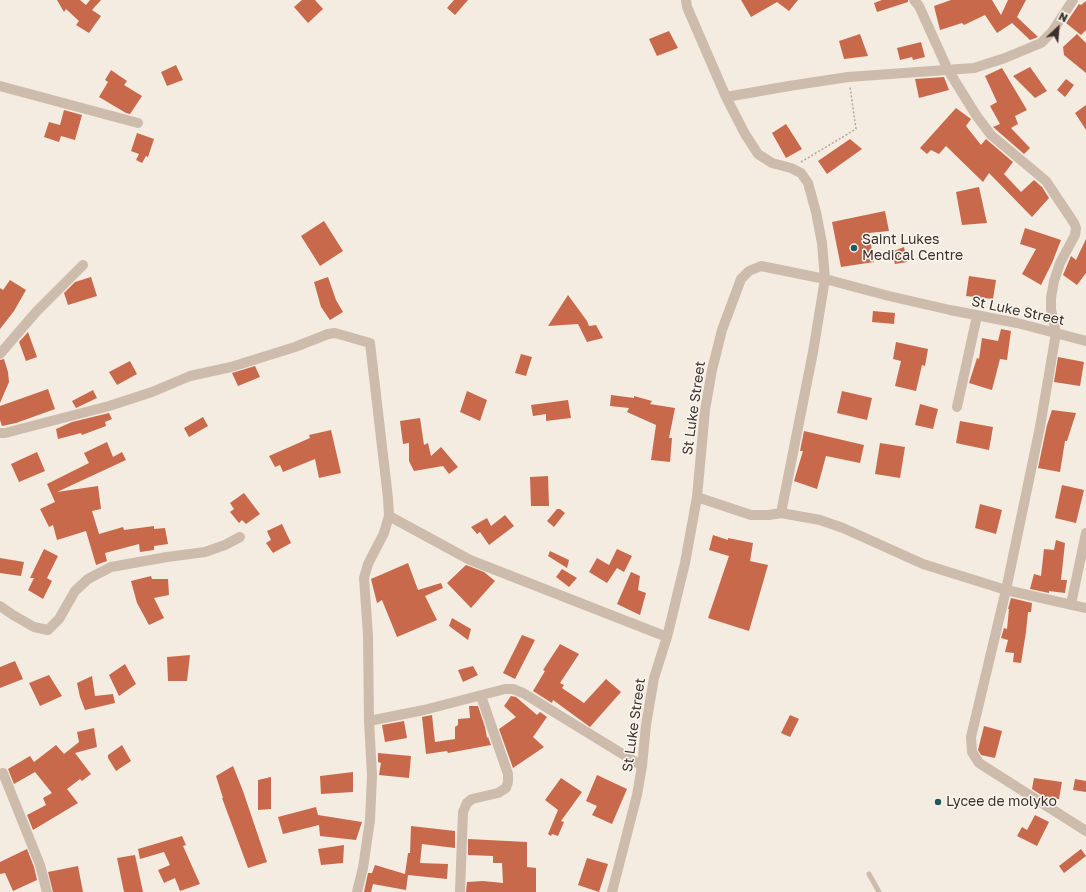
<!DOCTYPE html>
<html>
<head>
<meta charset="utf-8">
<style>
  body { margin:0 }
  #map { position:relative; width:1086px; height:892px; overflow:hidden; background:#f4ebe1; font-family:"Golos Text",sans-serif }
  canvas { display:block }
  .north { position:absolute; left:1038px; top:8px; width:40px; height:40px; -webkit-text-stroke:3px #fbf5ee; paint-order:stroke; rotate:26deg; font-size:11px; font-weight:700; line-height:16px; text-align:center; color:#3b302b }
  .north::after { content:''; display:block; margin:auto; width:14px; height:18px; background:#3b302b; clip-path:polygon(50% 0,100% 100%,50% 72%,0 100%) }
</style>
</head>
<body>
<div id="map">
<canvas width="1086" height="892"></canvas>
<div class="north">N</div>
</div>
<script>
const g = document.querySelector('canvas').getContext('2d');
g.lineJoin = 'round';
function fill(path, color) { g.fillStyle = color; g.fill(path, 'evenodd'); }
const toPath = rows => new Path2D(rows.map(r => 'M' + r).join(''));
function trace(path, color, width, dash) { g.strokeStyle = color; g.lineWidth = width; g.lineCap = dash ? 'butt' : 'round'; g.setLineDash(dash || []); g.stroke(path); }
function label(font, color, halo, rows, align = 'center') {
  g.font = font + ' "Golos Text",sans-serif'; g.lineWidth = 3; g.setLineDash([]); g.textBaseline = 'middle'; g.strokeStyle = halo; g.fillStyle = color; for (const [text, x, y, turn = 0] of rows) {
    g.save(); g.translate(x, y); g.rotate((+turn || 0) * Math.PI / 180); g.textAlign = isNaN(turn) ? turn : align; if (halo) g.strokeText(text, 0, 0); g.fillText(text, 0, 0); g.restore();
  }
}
fill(toPath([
  [57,0,80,0,86,5,90,0,101,0,92,10,101,16,89,33,76,25,79,21,66,9,64,12],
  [302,0,315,0,323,9,308,23,294,7],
  [454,0,468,0,455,15,447,8],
  [741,0,798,0,789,11,777,2,751,17],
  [882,0,908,0,908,2,877,12,874,3],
  [951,0,992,0,1001,15,1008,0,1026,0,1017,17,1038,37,1030,40,1012,23,997,33,985,15,964,25,962,23,940,30,934,6],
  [1086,1,1086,30,1081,35,1066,23,1079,4,1081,5],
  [669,31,678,48,657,56,649,39],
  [860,34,868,56,844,59,839,41],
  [1077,34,1086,43,1086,73,1064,55,1063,47],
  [921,42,925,57,913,60,912,57,900,60,897,48],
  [176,65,183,80,167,86,161,72],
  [1030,67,1047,91,1035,98,1013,76],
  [1002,68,1027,110,1015,116,1018,124,1011,128,1030,148,1024,154,993,127,1000,124,990,106,997,102,985,76],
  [111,70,127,81,124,85,142,96,130,114,126,113,99,97,108,82,105,80],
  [944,77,949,90,919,98,915,79],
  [1066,79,1074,85,1065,97,1057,90],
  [1086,105,1086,130,1075,113],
  [956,108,971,119,966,126,981,145,986,139,1013,162,1004,174,1021,192,1034,180,1042,187,1049,198,1032,217,989,173,983,182,946,146,939,154,931,150,927,154,920,148],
  [64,110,82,115,75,140,61,136,59,142,44,137,49,122,60,125],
  [786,124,802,149,786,158,772,133],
  [137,133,154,139,148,157,146,156,142,163,136,160,139,154,131,151],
  [850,139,862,149,827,174,818,161],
  [979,187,987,223,962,225,956,192],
  [885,211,889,231,869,233,874,262,841,267,832,222],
  [324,221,343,251,320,266,301,236],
  [1025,228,1061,240,1052,263,1041,285,1022,274,1036,249,1020,244],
  [1086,239,1086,273,1077,285,1063,275,1071,256,1076,260],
  [904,247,907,262,895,264,891,252],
  [969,276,996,280,993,299,966,296],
  [91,277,97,296,68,305,64,293,75,282],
  [328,277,336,300,343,312,330,320,321,307,314,282],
  [10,280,26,290,14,311,0,329,0,288,3,290],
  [568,295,587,321,589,326,596,325,603,338,587,342,578,324,548,326],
  [873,311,895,313,894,324,872,322],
  [1001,329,1011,331,1007,360,1000,359,992,390,969,383,977,358,979,359,982,338,998,341],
  [28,332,37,357,26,361,19,342],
  [896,342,928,349,925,366,922,365,916,391,895,386,901,361,893,359],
  [521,354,532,357,526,376,515,373],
  [1058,357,1084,362,1080,386,1054,382],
  [4,359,8,372,9,382,0,403,0,360],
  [130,361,137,374,117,385,109,372],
  [255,366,260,377,238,386,232,373],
  [48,389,55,409,16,423,2,426,0,420,0,406],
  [93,390,97,398,76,408,72,401],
  [467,391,487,400,480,421,460,412],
  [842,391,872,398,867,420,837,413],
  [611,395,634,398,634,396,652,401,650,404,675,408,669,438,672,438,670,462,651,460,656,425,627,412,629,408,610,406],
  [568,400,571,418,546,421,546,414,533,416,531,405],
  [920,404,938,409,933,429,915,425],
  [1052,410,1076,413,1067,441,1065,441,1060,472,1038,468,1047,425],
  [109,413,112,419,105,422,106,426,82,435,81,433,58,439,56,429,72,422],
  [203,417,208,426,189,437,184,428],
  [420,418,424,445,428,443,431,456,441,447,458,467,449,474,443,466,414,471,409,461,409,443,403,444,400,421],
  [960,421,993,427,989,450,956,443],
  [331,430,341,473,319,478,315,459,283,472,280,465,275,467,269,456,310,438,309,435],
  [804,431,864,445,860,463,826,456,817,489,794,481,803,451,800,451],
  [107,442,113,457,122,452,126,460,57,492,98,486,101,509,92,511,99,534,123,527,124,530,154,526,154,529,165,528,168,544,154,546,154,550,140,552,139,544,105,553,107,561,96,565,86,531,57,540,53,525,49,527,40,509,55,502,47,484,89,463,84,453],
  [880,443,905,447,900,478,875,474],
  [37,452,45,471,19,482,11,464],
  [548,476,549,506,531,506,530,477],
  [1062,485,1084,490,1076,523,1055,518],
  [244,493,260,514,246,524,242,520,239,523,230,512,234,509,230,503],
  [980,504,1002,510,996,534,975,528],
  [557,509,560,509,565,513,554,527,547,521],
  [505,515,514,526,489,545,480,532,477,534,471,527,487,518,491,526],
  [282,524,291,543,273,553,266,543,271,540,267,531],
  [713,535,728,540,728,538,753,543,750,561,768,565,749,631,708,618,729,556,709,550],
  [1056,540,1065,543,1061,580,1067,580,1065,593,1049,591,1049,593,1030,589,1034,574,1041,576,1044,549,1054,550],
  [44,549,58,556,47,578,52,581,43,599,28,590,34,578,30,578],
  [617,549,632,556,624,572,617,568,607,583,589,572,597,558,609,565],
  [550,551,569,560,567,568,548,556],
  [0,558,24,562,21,576,0,573],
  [408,563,418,590,441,583,443,588,425,596,437,620,397,637,382,600,377,603,371,579],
  [466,565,484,572,495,581,471,608,447,583],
  [562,569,577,578,569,587,556,577],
  [631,572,640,576,638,590,646,593,640,615,617,604],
  [151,576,152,579,168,579,169,595,154,598,164,618,149,625,137,603,131,581],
  [1011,598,1032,603,1031,612,1028,612,1026,632,1021,663,1013,662,1014,653,1005,652,1008,640,1001,638,1004,628,1007,629,1009,609,1008,609],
  [452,618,471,629,468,640,449,626],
  [522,635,535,640,515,679,503,673],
  [560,644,579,654,560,683,564,685,562,688,584,703,606,679,621,692,590,727,553,700,552,703,533,691,545,671,543,670],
  [190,655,187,681,168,681,167,657],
  [15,661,23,679,0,688,0,667],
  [125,664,136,684,119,696,109,675],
  [473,666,478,675,463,682,458,670],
  [49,675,62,696,40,706,29,683],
  [92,676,95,696,113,694,115,703,85,710,80,697,77,683],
  [511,696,516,697,537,715,540,712,547,717,533,737,544,747,513,768,499,729,516,717,504,706],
  [469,706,478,706,485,727,487,738,488,737,491,745,448,753,447,751,426,754,422,717,432,715,435,742,455,739,455,727,458,725,458,719,470,718],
  [790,715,799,719,790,737,781,733],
  [404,721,407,738,385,742,382,725],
  [984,726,1002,731,995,758,981,755,978,750],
  [94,728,97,747,75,753,91,774,82,781,80,779,67,789,78,803,33,830,27,815,46,805,43,798,52,793,35,772,14,784,8,769,30,756,34,762,56,745,64,754,79,742,77,732],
  [122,745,131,761,116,771,108,758,108,755],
  [378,753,411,756,409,778,379,775,381,763,378,762],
  [233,766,243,791,267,862,248,868,222,798,223,798,216,776],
  [353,772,353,792,321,794,320,776],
  [597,775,627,789,612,824,592,815,597,806,586,801],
  [271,777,271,809,258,810,258,780],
  [561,778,582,792,561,821,564,822,558,836,552,834,551,836,548,834,558,810,545,800],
  [1034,778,1062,782,1059,799,1046,798,1032,789],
  [1075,779,1086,781,1086,792,1073,790],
  [316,807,318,815,362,822,356,840,320,836,319,825,283,834,278,817],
  [1035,815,1049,822,1037,846,1017,836,1022,827,1027,830],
  [411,826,455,831,455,848,422,844,420,863,448,864,447,879,408,875,406,890,373,884,371,892,364,892,368,873,372,873,375,865,405,874,408,853,410,853],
  [182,836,186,845,183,846,200,884,180,891,175,878,164,883,158,870,170,865,164,852,140,859,138,849],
  [468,839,527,842,527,867,536,868,536,892,466,892,467,882,483,881,503,883,502,863,493,863,493,856,468,855],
  [344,845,343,863,321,865,318,849],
  [27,849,34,867,37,880,13,891,5,873,0,874,0,862],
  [1081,849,1086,856,1064,873,1059,866],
  [135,855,143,892,124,892,117,858],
  [587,858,608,864,599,892,578,885],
  [78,866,83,892,53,892,48,872]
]), '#c8694b');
trace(toPath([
  [801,162,856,129,850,87]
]), '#b9a596', 1.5, [2, 2]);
trace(toPath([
  [869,874,879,892]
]), '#cdbbac', 5);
trace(toPath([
  [686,0,687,7,726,97,745,134,758,154,772,163,791,168,801,173,808,183,816,212,822,243,825,279,813,352,781,513,769,515,751,515,697,497],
  [0,86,138,123],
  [726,97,789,86,848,77,974,68,1005,58,1041,43,1052,32,1073,0],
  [0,354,36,312,83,265],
  [957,407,977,316],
  [0,433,5,433,109,406,152,392,190,376,231,367,295,347,328,334,335,333,370,343,388,498,389,516,384,533,368,564,364,578,368,635,369,721,372,776,370,820,363,868,357,892],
  [781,513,820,520,843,528,923,564,1006,590,1040,427,1056,333,1051,309,1051,298,1054,281,1060,263,1075,235,1076,228,1074,223,1046,181,991,135,976,115,948,70,919,6,914,0],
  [389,516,470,560,667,637],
  [1071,604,1086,533],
  [0,606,13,615,34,627,48,630,59,619,75,591,88,579,111,567,167,557,205,552,225,545,240,537],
  [1086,608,1006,590,971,737,972,752,979,763,1086,831],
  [369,721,424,710,505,689,513,689,523,693,642,766],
  [3,773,40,865,47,892],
  [460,892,463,812,467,803,472,799,498,793,506,788,508,782,508,774,481,696],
  [612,892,637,795,642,766,646,725,654,678,667,637,685,563,697,497,705,410,712,370,722,330,741,279,749,271,761,266,825,279,889,296,950,310,1017,323,1086,341]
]), '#cdbbac', 10);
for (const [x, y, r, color] of [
  [854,248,4,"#1f5a5e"],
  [938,802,4,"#1f5a5e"]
]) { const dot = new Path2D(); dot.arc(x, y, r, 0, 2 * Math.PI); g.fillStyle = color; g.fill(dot); trace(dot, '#fbf5ee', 1.5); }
label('14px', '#3b302b', '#fbf5ee', [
  ["Saint Lukes",862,240],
  ["Medical Centre",862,256],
  ["Lycee de molyko",946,802]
], 'left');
label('14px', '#3b302b', '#fbf5ee', [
  ["St Luke Street",1018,311,12],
  ["St Luke Street",694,408,-82],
  ["St Luke Street",634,725,-82]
]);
</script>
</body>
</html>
